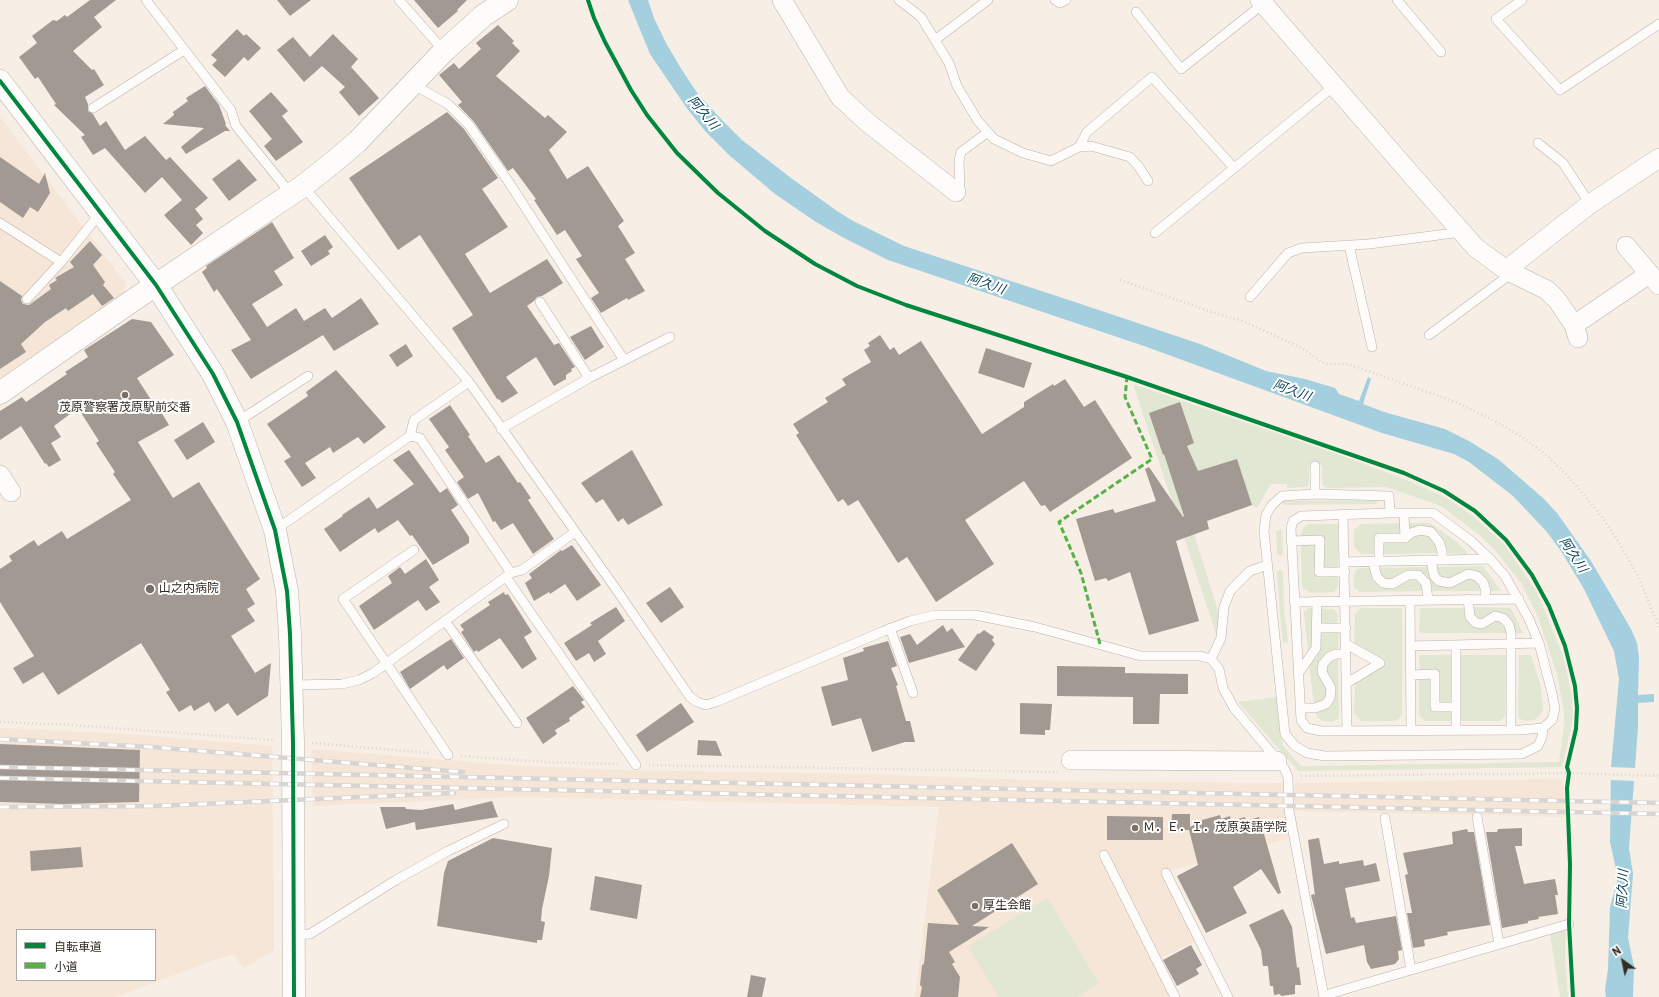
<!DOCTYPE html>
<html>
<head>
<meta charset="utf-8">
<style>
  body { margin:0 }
  #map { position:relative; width:1659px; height:997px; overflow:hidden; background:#f7eee6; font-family:"IBM Plex Sans","Noto Sans JP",sans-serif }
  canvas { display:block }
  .legend { position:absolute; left:16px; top:929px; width:140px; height:52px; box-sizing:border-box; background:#fff; border:1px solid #adaaa7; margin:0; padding:5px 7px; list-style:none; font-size:12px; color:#332b23 }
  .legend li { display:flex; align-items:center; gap:8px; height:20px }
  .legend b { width:20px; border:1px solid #adaaa7 }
  .north { position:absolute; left:1603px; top:941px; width:40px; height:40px; -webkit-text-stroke:3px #fff; paint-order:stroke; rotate:327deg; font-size:11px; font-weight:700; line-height:16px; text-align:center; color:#332b23 }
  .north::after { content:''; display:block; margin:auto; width:14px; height:18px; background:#332b23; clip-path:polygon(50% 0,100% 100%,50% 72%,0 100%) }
</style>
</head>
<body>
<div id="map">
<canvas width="1659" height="997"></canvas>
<ul class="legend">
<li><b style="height:5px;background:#00873e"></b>自転車道</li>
<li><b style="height:5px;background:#56b245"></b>小道</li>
</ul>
<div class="north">N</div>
</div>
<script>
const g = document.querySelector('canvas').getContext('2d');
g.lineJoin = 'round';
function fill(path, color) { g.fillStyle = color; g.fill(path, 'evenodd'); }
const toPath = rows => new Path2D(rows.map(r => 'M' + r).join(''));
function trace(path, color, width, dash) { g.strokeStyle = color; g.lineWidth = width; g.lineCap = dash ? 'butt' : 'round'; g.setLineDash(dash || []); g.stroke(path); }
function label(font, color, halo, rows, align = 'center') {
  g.font = font + ' "IBM Plex Sans","Noto Sans JP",sans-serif'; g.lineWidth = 4; g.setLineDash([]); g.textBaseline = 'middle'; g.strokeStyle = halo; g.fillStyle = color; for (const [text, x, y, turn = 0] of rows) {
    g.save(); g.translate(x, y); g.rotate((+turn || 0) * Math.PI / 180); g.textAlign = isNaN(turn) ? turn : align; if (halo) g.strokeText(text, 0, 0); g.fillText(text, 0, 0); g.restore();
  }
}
fill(toPath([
  [0,117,83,227,60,258,0,218],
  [0,226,56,262,24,295,29,303,37,297,89,235,125,282,124,294,0,383],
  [0,728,127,734,272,746,274,950,244,968,233,955,217,959,115,997,0,997],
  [17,930,155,930,155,980,17,980],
  [311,749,507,765,613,770,862,774,1085,782,1282,783,1289,838,1169,871,1196,941,1161,958,1107,852,1099,856,1168,994,1168,997,915,997,939,807,519,797,313,806],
  [1563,779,1564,817,1294,811,1295,783]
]), '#f6e6d7');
fill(toPath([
  [1133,384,1343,456,1409,481,1445,497,1474,517,1504,544,1538,594,1563,656,1572,696,1573,712,1571,728,1562,767,1298,771,1238,702,1277,697,1283,746,1301,766,1559,762,1564,725,1564,712,1557,674,1538,617,1521,583,1495,550,1479,535,1444,508,1433,503,1386,487,1327,488,1324,486,1322,483,1322,465,1309,465,1309,484,1307,487,1287,488,1287,484,1271,484,1257,508,1252,505,1241,471,1195,486,1194,534,1220,617,1217,637],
  [1376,500,1378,503,1376,504,1285,505,1281,502,1285,501],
  [1402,523,1403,535,1377,537,1376,554,1361,554,1354,547,1354,530,1361,524],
  [1410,523,1430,523,1457,542,1467,552,1466,554,1447,553,1445,543,1438,532,1432,529,1419,526,1408,529,1407,524],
  [1310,524,1336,524,1338,525,1338,568,1324,568,1323,566,1322,537,1302,538,1301,536,1301,532,1306,525],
  [1280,529,1282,531,1283,552,1282,555,1280,556,1277,554,1276,532],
  [1420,534,1429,537,1436,544,1438,553,1381,554,1382,541],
  [1314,544,1316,548,1316,576,1317,578,1336,576,1338,578,1338,587,1334,592,1311,593,1304,589,1302,586,1301,545],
  [1483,566,1501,591,1489,591,1485,578,1478,572,1464,571,1449,580,1440,578,1434,567],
  [1428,567,1428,573,1430,577,1439,586,1451,588,1466,578,1475,579,1481,585,1482,590,1479,591,1432,591,1430,582,1423,574,1390,581,1382,578,1377,568],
  [1361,568,1371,568,1388,588,1394,588,1409,578,1412,577,1421,581,1424,591,1360,592,1354,588,1354,575,1356,570],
  [1279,570,1282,570,1283,573,1284,608,1288,641,1285,643,1283,642,1280,615,1277,571],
  [1474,607,1511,608,1523,633,1514,634,1509,620,1483,621,1473,618,1471,610],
  [1309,608,1313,608,1313,647,1309,653,1308,650,1304,614,1305,611],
  [1363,608,1401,608,1402,610,1402,714,1399,719,1394,721,1361,721,1354,713,1355,682,1385,663,1354,645,1355,614,1359,609],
  [1420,608,1466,608,1471,621,1502,620,1508,633,1422,633,1419,631],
  [1321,609,1334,609,1338,616,1337,624,1322,625,1320,623],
  [1320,632,1339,632,1338,649,1329,652,1322,658,1319,663,1318,673,1320,679,1327,688,1328,694,1321,704,1314,704,1309,665],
  [1421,655,1452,655,1452,703,1440,703,1439,702,1438,671,1420,671,1419,656],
  [1460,655,1506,655,1505,717,1499,721,1459,721],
  [1519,655,1531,655,1540,683,1543,705,1543,710,1539,716,1534,720,1527,721,1520,719,1518,716],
  [1338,657,1339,715,1338,719,1332,722,1323,721,1317,717,1316,712,1328,708,1326,673,1328,662],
  [1419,679,1432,679,1432,710,1452,711,1453,718,1450,721,1425,721,1419,715],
  [1070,768,1275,769,1276,771,1071,770],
  [1047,898,1099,983,1076,997,999,997,968,946],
  [1566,929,1565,956,1568,997,1560,997,1550,934]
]), '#e1e7d2');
fill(toPath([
  [628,0,648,0,654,18,666,43,682,70,698,94,720,118,742,140,791,178,837,211,853,221,904,246,1075,302,1200,344,1266,371,1305,379,1335,388,1339,394,1359,401,1368,377,1371,379,1363,404,1384,412,1445,429,1469,441,1498,459,1543,498,1557,513,1591,561,1631,629,1637,643,1639,658,1638,695,1654,694,1654,702,1638,703,1638,727,1629,848,1633,874,1628,938,1634,966,1633,997,1606,997,1605,990,1608,969,1610,907,1618,878,1610,842,1611,767,1619,679,1614,651,1584,589,1561,551,1547,532,1513,496,1469,462,1454,454,1382,433,1144,346,888,260,844,238,816,222,775,194,729,155,705,131,686,107,650,54]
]), '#a4cfde');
fill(toPath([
  [1609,767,1637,768,1636,781,1609,780]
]), '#f7eee6');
fill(toPath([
  [90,0,116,0,94,17,102,27,73,51,92,70,94,69,104,85,85,97,88,104,88,111,93,114,100,126,106,121,125,150,145,136,166,160,170,157,208,198,195,209,203,219,196,225,203,233,191,245,164,215,182,200,162,177,145,193,105,148,93,155,81,137,85,135,54,105,56,104,38,77,35,79,19,57,37,43,32,36,53,20,57,21,65,15,67,17],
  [277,0,311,0,290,16],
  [414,0,467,0,457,10,458,11,438,28],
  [498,25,514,41,512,43,520,51,496,76,545,118,548,115,567,132,549,150,567,179,588,166,624,221,618,226,635,253,625,259,645,291,628,300,627,298,601,313,591,298,599,293,576,259,582,256,565,230,557,235,534,200,536,199,513,168,508,171,474,122,458,105,462,102,439,75,454,63,459,69,481,49,476,43],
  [237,29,244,36,246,34,261,48,248,61,244,57,225,77,212,65,217,60,211,55],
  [333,34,358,59,351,67,379,98,359,116,339,92,345,87,322,66,304,82,277,50,293,37,310,57],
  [205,86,219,105,226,124,225,125,230,131,225,131,186,154,181,147,204,128,163,124,174,115,173,112,188,101,186,98],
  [271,92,288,111,282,116,303,142,276,161,264,146,272,139,249,111],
  [447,112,464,129,498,178,482,189,508,227,465,254,490,293,547,259,563,283,542,296,537,297,534,301,527,306,554,345,559,343,575,367,571,369,572,371,566,375,566,379,554,386,536,357,506,377,518,393,502,403,500,400,497,399,452,328,473,315,420,235,398,250,349,178],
  [0,157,39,184,45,173,50,193,38,212,30,207,23,218,0,202],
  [239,159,257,180,229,201,212,179],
  [272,222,294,258,274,271,283,285,252,304,267,327,296,308,304,321,325,308,332,318,361,298,379,324,334,351,323,335,251,379,231,350,251,340,217,289,214,292,202,272,207,268,206,266],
  [325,235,333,247,328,251,330,254,311,266,301,251],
  [90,241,102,255,93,265,105,282,103,285,114,298,102,306,93,294,68,311,66,308,45,322,21,344,26,352,0,369,0,281,22,296,21,300,23,304,29,305,51,289,49,285,57,280,55,278,74,267,70,262],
  [132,319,151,322,174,355,137,378,153,403,155,402,169,425,138,442,173,498,199,482,260,579,246,589,255,604,247,609,255,621,231,636,255,673,271,663,268,696,237,716,228,703,215,712,209,702,194,711,191,705,179,712,166,692,170,690,141,643,58,695,43,672,23,684,13,668,34,656,0,602,0,569,12,561,9,556,34,540,38,546,62,531,67,539,131,500,113,474,115,472,96,443,99,441,78,408,54,426,61,437,51,443,61,460,49,467,46,463,45,464,21,426,0,440,0,411,22,397,26,402,67,374,65,372,88,357,84,350],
  [591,326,604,347,585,360,570,337],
  [880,335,890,350,894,347,899,355,921,341,982,434,1024,407,1024,402,1053,384,1054,386,1065,379,1084,407,1095,400,1132,458,1050,512,1045,505,1041,506,1024,481,965,520,994,564,936,602,907,557,898,563,858,500,848,506,843,499,838,502,796,435,799,433,793,424,828,402,825,398,846,385,842,379,871,362,864,350,870,346,868,343],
  [406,344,413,356,397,367,389,355],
  [986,348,1032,363,1024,388,978,373],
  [336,370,386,427,364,444,358,437,333,453,330,447,305,463,316,478,302,487,284,461,291,457,267,424,308,396,306,392],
  [1180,402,1194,443,1187,446,1198,471,1237,459,1252,505,1207,521,1209,529,1176,541,1199,621,1149,635,1130,572,1108,581,1106,578,1095,581,1076,519,1113,509,1115,513,1156,501,1145,469,1149,467,1183,517,1184,516,1164,454,1163,455,1149,413],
  [450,405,470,435,468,436,486,463,499,455,518,483,520,482,531,498,528,500,554,539,533,554,513,523,501,530,495,521,493,522,478,493,468,499,457,482,464,477,445,450,449,447,429,419],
  [203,422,215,442,187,460,174,440],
  [409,450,440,493,447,488,458,505,451,510,469,537,469,543,433,565,412,535,410,536,398,520,378,533,375,528,340,552,324,529,343,516,342,515,369,497,377,509,414,484,393,460],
  [632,450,663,505,628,525,623,518,618,522,603,499,596,503,581,483],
  [572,545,601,585,577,601,565,584,550,594,549,592,534,601,525,583,532,578,529,574,561,550,562,551],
  [426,559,439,580,429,587,440,602,426,611,418,600,374,630,359,606,392,583,388,576,400,567,405,574],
  [670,587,684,607,661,623,646,603],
  [504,592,505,595,508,594,532,632,524,637,537,659,522,669,500,638,478,652,477,650,474,652,461,632,464,630,460,625,490,605,488,602],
  [616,607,625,621,598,641,606,654,594,662,589,653,576,661,564,643,592,625,590,623],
  [943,625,947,632,952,628,965,647,909,663,900,637,910,634,917,645],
  [984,630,994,637,992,640,995,644,976,671,958,660,978,633,979,634],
  [451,639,464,658,447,670,444,665,410,689,400,672],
  [888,641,897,666,891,668,898,685,896,686,906,721,910,721,915,742,905,742,872,752,861,718,832,726,821,687,848,680,843,658,864,651,863,648],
  [1057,666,1125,667,1125,673,1188,674,1188,694,1160,694,1159,724,1133,724,1133,697,1057,696],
  [573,686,584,700,581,702,585,707,569,718,570,721,555,730,557,734,543,744,526,718],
  [681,703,694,722,647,752,636,735],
  [1020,703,1052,704,1050,730,1045,730,1045,735,1020,734],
  [698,740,716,741,722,756,697,755],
  [0,744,140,750,139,802,63,804,0,802],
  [492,801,498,817,416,830,415,822,386,829,380,807,405,807,406,809,421,810,453,804,455,810],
  [1172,814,1190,814,1190,827,1202,820,1220,815,1221,819,1230,816,1231,821,1245,817,1246,821,1259,817,1281,893,1278,894,1261,869,1233,887,1247,913,1206,933,1177,876,1198,865,1189,830,1171,830],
  [1107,816,1163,817,1163,840,1107,840],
  [1522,828,1522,846,1515,846,1524,884,1555,879,1558,895,1555,895,1558,914,1538,917,1539,919,1528,921,1528,923,1502,928,1486,832,1497,832,1498,829],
  [1467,829,1468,832,1474,832,1490,925,1447,932,1448,935,1424,940,1425,946,1413,948,1407,913,1412,913,1405,875,1408,874,1403,853,1453,844,1452,832],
  [493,838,552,848,549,876,542,909,541,921,545,922,542,940,537,940,537,943,437,926,444,873,448,861],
  [1319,838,1324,864,1339,861,1339,864,1363,860,1364,866,1376,863,1380,881,1345,888,1351,918,1354,917,1356,923,1396,916,1402,950,1398,951,1399,959,1395,964,1371,969,1367,962,1364,945,1326,954,1311,895,1314,894,1315,896,1308,840],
  [1012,843,1038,884,972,926,989,927,949,952,955,962,952,964,960,977,958,997,920,997,922,987,920,985,922,965,924,964,928,923,959,925,937,890],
  [81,847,83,867,31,871,30,851],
  [595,876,642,885,637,919,590,910],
  [1283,909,1292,927,1297,968,1299,967,1301,985,1295,985,1295,994,1281,996,1280,994,1274,995,1273,986,1270,986,1268,966,1263,966,1261,950,1249,925],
  [1191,945,1202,965,1196,969,1199,974,1177,986,1163,960],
  [751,975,766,978,762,997,747,997]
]), '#a19992');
const lane = toPath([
  [146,0,231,110,236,126,291,194],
  [399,0,444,51],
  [899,0,921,17,949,63,957,86,978,121,994,139,1023,153,1051,161,1079,147,1091,146,1130,157,1139,167,1148,181],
  [1055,0,1060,3,1066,0],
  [1397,0,1441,52],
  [1522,0,1496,19,1560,90,1659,24],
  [1136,12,1181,69,1263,4],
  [935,40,988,0],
  [412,84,448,104,469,125,508,181,624,360],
  [93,108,184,50],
  [1538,143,1563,163,1590,204],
  [1079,147,1087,132,1152,77,1234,168],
  [303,186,469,382,616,589,690,697,697,702,706,705,716,702,884,631,910,621,935,615,975,615,1035,627,1141,656,1200,656,1211,659,1219,669,1223,688,1234,708,1284,768,1288,777,1289,810,1324,997],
  [957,191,960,191,959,161,961,152,988,132],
  [0,223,61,262],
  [1155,233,1334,86],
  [1349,245,1372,347],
  [1250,297,1288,253,1302,248,1369,244,1462,232],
  [27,299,61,262,101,212],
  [540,302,589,378],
  [1429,335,1512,273],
  [237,422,308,376],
  [501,429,589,378,670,337],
  [410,436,414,420,469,382],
  [1315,466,1315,494],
  [1390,513,1433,513,1470,540,1490,559,1505,576,1529,619,1539,643,1552,693,1555,709,1552,720,1543,728,1520,730,1321,731,1307,728,1301,720,1291,528,1293,521,1301,516,1390,513],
  [1390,513,1389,496,1315,494,1282,496,1272,505,1266,515,1264,531,1285,734,1295,746,1307,753,1325,756,1522,754,1538,746,1542,737,1543,728],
  [1343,514,1347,730],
  [275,530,410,436,420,438,511,573],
  [1405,538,1411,533,1420,530,1431,532,1439,542,1442,551,1442,560],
  [1291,541,1320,540,1319,572,1345,572],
  [414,550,343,599,448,755],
  [1379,560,1379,538,1405,538,1404,513],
  [1431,560,1434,576,1439,581,1450,583,1468,574,1477,576,1483,582,1486,591,1485,599],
  [1345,562,1490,559],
  [1373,562,1377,577,1383,583,1392,584,1408,575,1418,575,1426,583,1428,600],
  [506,577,636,765],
  [1468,599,1470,617,1476,623,1482,624,1495,616,1503,618,1509,625,1511,633,1511,730],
  [1410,600,1411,730],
  [1294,602,1519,599],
  [446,622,517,723],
  [890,628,913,693],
  [1316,628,1346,628],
  [1346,644,1380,663,1347,683],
  [1456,645,1456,730],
  [1410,646,1539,643],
  [1211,659,1221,638,1224,607,1230,591,1250,571,1267,565],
  [1298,674,1316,648,1317,601],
  [1411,675,1435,674,1435,707,1456,707],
  [292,685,342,684,359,680,373,673,511,573,522,570,575,532],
  [1300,708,1315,708,1326,704,1330,698,1331,688,1322,672,1323,664,1329,657,1336,654,1346,654],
  [1477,817,1499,944],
  [1385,818,1411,970],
  [1104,855,1175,997],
  [1166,873,1228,997],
  [294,935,310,934,396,880,448,851,504,824],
  [1325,997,1332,993,1569,924]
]);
const street = toPath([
  [782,0,840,97,867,122,956,192],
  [1260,0,1415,179,1476,248,1506,270,1590,204,1659,158],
  [1626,246,1659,285],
  [1506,270,1547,290,1557,300,1574,325,1578,338],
  [1574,325,1649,274],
  [0,475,11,492],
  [1071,760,1277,761]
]);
const secondary = toPath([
  [0,81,156,285,213,374,237,422,275,530,287,591,290,634,293,742,294,997],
  [0,393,126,305,303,186,331,164,357,142,444,51,484,15,507,0]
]);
trace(lane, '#b9b2ab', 10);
trace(street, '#b9b2ab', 20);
trace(secondary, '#b9b2ab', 23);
trace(toPath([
  [1120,280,1206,310,1245,322,1302,348,1325,364,1348,364,1456,402,1497,422,1522,437,1546,455,1567,475,1599,513,1615,536,1638,576,1659,627],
  [0,722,73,725,273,740],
  [312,743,430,753],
  [461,756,543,762,620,764],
  [649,765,1058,772],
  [1301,776,1569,773,1659,776]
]), '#d7d4d2', 2.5, [1, 3]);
trace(lane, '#fefcfb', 9);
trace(street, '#fefcfb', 19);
trace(secondary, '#fefcfb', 22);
const rail = toPath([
  [0,739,151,747,463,772],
  [0,767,1659,803],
  [0,778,1659,814],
  [0,807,155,806,454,793]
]);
trace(rail, '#d8d4d2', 4.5);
trace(rail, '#fff', 3, [9]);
trace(toPath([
  [1100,644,1081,573,1059,522,1152,459,1125,397,1127,377]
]), '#56b245', 3, [6, 3]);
trace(toPath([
  [588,0,594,18,605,42,631,90,647,115,677,153,718,193,765,231,815,264,857,286,906,305,1127,377,1404,473,1444,491,1475,511,1506,540,1532,575,1549,606,1565,646,1575,686,1577,708,1576,729,1567,767,1569,773,1567,788,1570,865,1569,924,1573,997],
  [0,81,156,285,213,374,237,422,275,530,287,591,290,634,293,742,294,997]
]), '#00873e', 4);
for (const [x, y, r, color] of [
  [125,395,4,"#786f67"],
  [150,589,5,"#786f67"],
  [1135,828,4,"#786f67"],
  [975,906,4,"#786f67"]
]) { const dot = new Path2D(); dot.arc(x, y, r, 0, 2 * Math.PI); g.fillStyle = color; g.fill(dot); trace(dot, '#fff', 1.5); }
label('12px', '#332b23', '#fff', [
  ["茂原警察署茂原駅前交番",125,408,"center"],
  ["山之内病院",159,589],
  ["Ｍ．Ｅ．Ｉ．茂原英語学院",1143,828],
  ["厚生会館",983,906]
], 'left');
label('italic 13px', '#084354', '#fff', [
  ["阿久川",703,113,50],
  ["阿久川",986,284,19],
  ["阿久川",1292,391,20],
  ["阿久川",1573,555,57],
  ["阿久川",1623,889,-87]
]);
</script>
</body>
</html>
